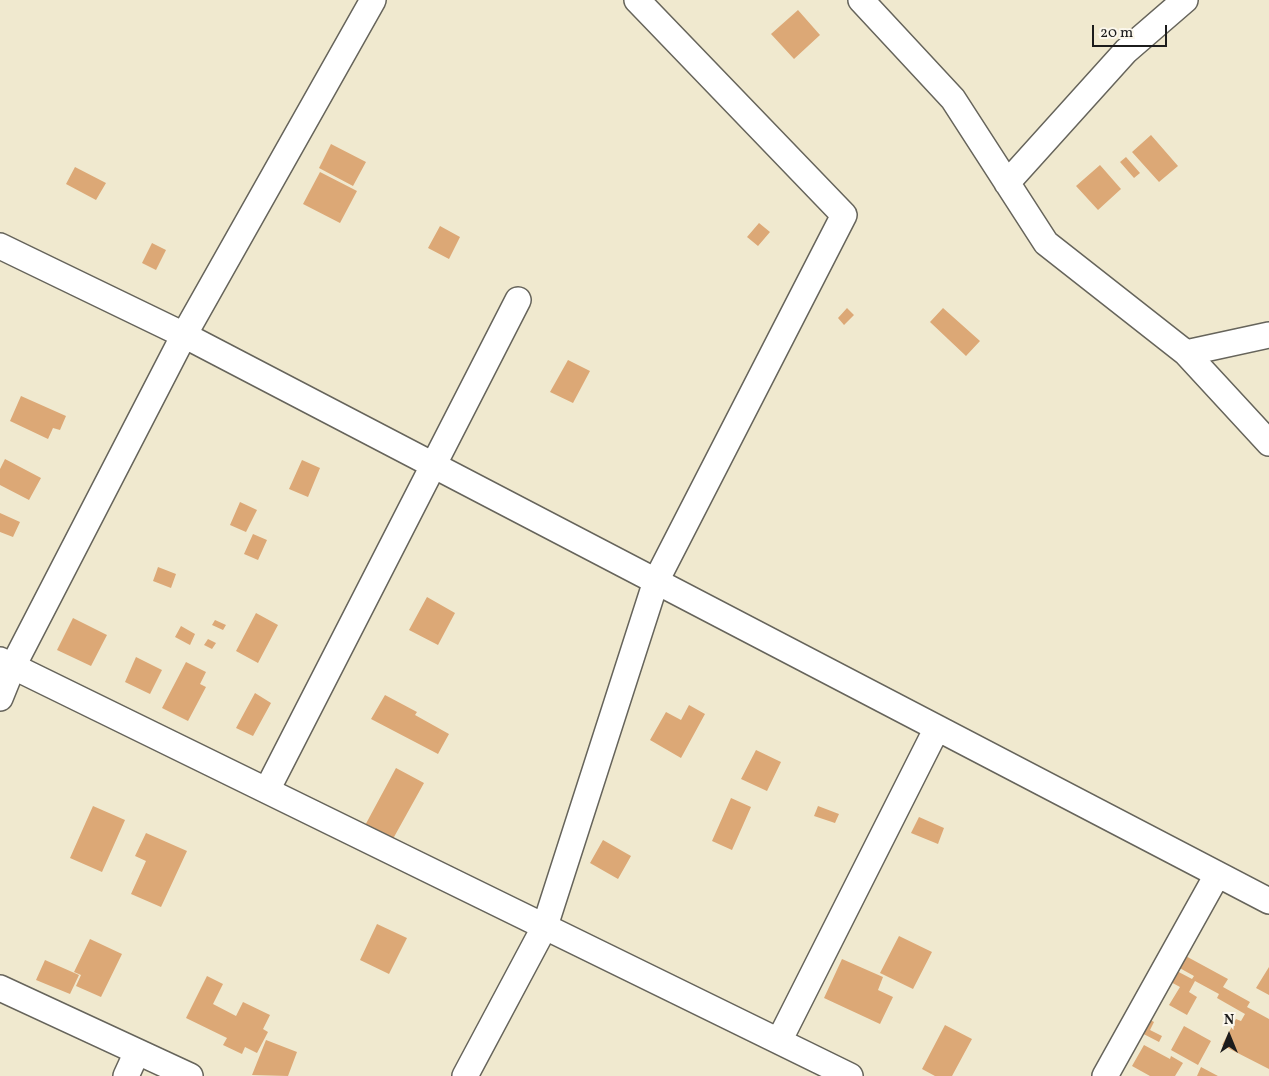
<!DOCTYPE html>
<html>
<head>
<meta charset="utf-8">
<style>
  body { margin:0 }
  #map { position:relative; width:1269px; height:1076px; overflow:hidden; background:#f0e9cf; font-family:Vollkorn,serif }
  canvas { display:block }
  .north { position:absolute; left:1204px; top:1011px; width:50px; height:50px; -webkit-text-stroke:4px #fbf7ec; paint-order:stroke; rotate:0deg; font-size:14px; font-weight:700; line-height:20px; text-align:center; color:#1c1c1c }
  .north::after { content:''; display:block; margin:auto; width:18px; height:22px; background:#1c1c1c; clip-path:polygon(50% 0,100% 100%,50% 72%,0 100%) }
  .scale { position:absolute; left:1092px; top:25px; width:75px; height:22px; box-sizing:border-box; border:2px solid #1c1c1c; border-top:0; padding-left:6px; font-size:15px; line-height:18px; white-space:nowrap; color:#1c1c1c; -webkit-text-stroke:4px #fbf7ec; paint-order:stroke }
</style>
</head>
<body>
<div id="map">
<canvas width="1269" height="1076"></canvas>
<div class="north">N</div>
<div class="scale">20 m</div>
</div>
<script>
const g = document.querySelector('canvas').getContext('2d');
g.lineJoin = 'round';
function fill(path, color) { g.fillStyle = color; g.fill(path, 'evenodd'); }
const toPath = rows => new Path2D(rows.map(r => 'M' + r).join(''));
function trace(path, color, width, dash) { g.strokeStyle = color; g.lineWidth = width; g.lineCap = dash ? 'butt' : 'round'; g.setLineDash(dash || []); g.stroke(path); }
fill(toPath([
  [798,10,820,35,794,59,771,34],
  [1151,135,1178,166,1159,182,1132,152],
  [331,144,366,162,353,186,319,168],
  [1126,157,1140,173,1134,178,1120,162],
  [1100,165,1121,189,1098,210,1076,186],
  [75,167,106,183,96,200,66,184],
  [320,172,357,191,340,223,303,204],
  [759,223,770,232,758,246,747,237],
  [440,226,460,237,449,259,428,248],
  [152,243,166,250,156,270,142,263],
  [847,308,854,315,844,325,838,318],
  [943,308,980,341,966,356,930,322],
  [568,360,590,371,573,403,550,392],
  [21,396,66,416,60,430,53,428,48,439,10,421],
  [5,459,41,478,29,500,0,485,0,469],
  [302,460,320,468,308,497,289,489],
  [240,502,257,510,246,532,230,525],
  [0,513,20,522,13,537,0,532],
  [253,534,267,540,258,560,244,554],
  [158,567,176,574,171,588,153,581],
  [427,597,455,613,438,645,409,630],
  [256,613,278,625,258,663,236,651],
  [73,618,107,635,91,666,57,650],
  [215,620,226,625,223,630,212,625],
  [181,626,195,634,190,645,175,637],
  [208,639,216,643,212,649,204,645],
  [136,657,162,670,150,694,125,682],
  [186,662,206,672,200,684,206,687,188,721,162,708],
  [255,693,271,703,253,736,236,728],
  [385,695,417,712,415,715,449,734,438,754,371,719],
  [689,705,705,714,681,758,650,740,666,712,681,720],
  [756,750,781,762,767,791,741,779],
  [396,768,424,783,389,846,362,831],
  [731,798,751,807,732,850,712,841],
  [93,806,125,820,102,872,70,858],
  [818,806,839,814,835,823,814,816],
  [919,817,944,828,938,844,911,833],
  [146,833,187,851,161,907,131,894,146,861,135,856],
  [603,840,631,856,618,879,590,863],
  [377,924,407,938,389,974,360,960],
  [899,936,932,952,913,989,880,973],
  [90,939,122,954,101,997,76,986,81,975,74,972],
  [1182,954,1228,979,1223,987,1250,1002,1247,1007,1269,1019,1269,1069,1222,1045,1236,1019,1241,1021,1245,1014,1217,998,1219,994,1195,981,1189,992,1197,997,1187,1015,1169,1005,1180,987,1167,980,1173,969,1192,979,1194,976,1176,966],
  [842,959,883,977,878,990,893,997,880,1024,824,998],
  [45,960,79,975,70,994,36,980],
  [1269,967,1269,995,1256,988],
  [207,976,223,984,213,1004,236,1016,243,1002,270,1015,263,1029,268,1032,257,1053,245,1047,242,1054,223,1045,227,1038,186,1018],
  [1139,1014,1154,1022,1150,1030,1162,1036,1159,1042,1132,1028],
  [945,1025,972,1039,952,1076,935,1076,922,1069],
  [1184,1026,1211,1041,1198,1065,1171,1050],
  [266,1040,297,1052,288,1076,252,1075],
  [1144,1045,1170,1059,1171,1056,1183,1063,1175,1076,1150,1076,1132,1066],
  [1201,1067,1218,1076,1197,1076]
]), '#dca876');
const minor = toPath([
  [861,0,953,99,1046,243,1186,353,1269,443],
  [1007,183,1126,51,1185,0],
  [0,246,184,335,1269,901],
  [1186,353,1269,335],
  [0,660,850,1076],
  [0,698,13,666,184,335,373,0],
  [267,790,518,300],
  [0,988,190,1076],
  [779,1041,937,728],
  [126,1076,137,1052],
  [465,1076,545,926,656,581,844,215,637,0],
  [1105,1076,1217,875]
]);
trace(minor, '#66645b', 28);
trace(minor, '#fff', 25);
</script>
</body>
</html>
